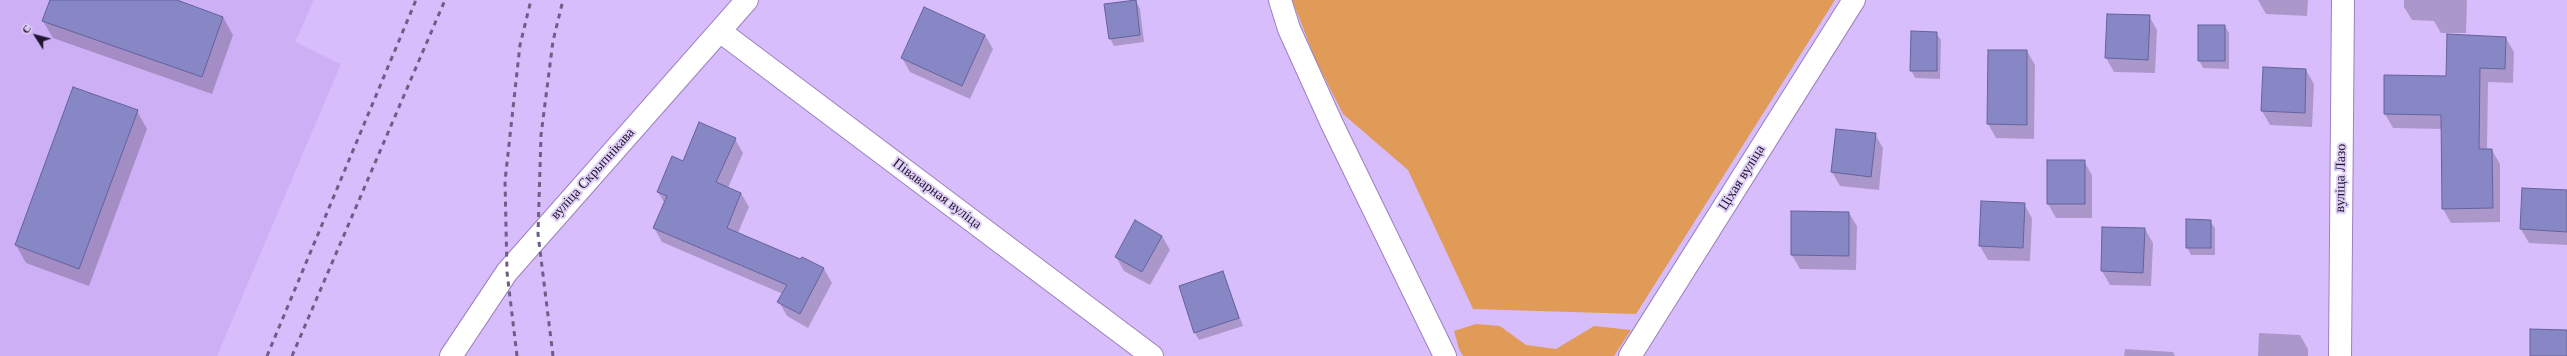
<!DOCTYPE html>
<html>
<head>
<meta charset="utf-8">
<style>
  body { margin:0 }
  #map { position:relative; width:2567px; height:356px; overflow:hidden; background:#d8bdfd; font-family:Georgia,serif }
  canvas { display:block }
  .north { position:absolute; left:16px; top:16px; width:40px; height:40px; -webkit-text-stroke:3px #e0d0f7; paint-order:stroke; rotate:306deg; font-size:11px; font-weight:700; line-height:16px; text-align:center; color:#20162d }
  .north::after { content:''; display:block; margin:auto; width:14px; height:18px; background:#20162d; clip-path:polygon(50% 0,100% 100%,50% 72%,0 100%) }
</style>
</head>
<body>
<div id="map">
<canvas width="2567" height="356"></canvas>
<div class="north">С</div>
</div>
<script>
const g = document.querySelector('canvas').getContext('2d');
g.lineJoin = 'round';
function fill(path, color) { g.fillStyle = color; g.fill(path, 'evenodd'); }
const toPath = rows => new Path2D(rows.map(r => 'M' + r).join(''));
function trace(path, color, width, dash) { g.strokeStyle = color; g.lineWidth = width; g.lineCap = dash ? 'butt' : 'round'; g.setLineDash(dash || []); g.stroke(path); }
function label(font, color, halo, rows, align = 'center') {
  g.font = font + ' Georgia,serif'; g.lineWidth = 4; g.setLineDash([]); g.textBaseline = 'middle'; g.strokeStyle = halo; g.fillStyle = color; for (const [text, x, y, turn = 0] of rows) {
    g.save(); g.translate(x, y); g.rotate((+turn || 0) * Math.PI / 180); g.textAlign = isNaN(turn) ? turn : align; if (halo) g.strokeText(text, 0, 0); g.fillText(text, 0, 0); g.restore();
  }
}
fill(toPath([
  [0,0,314,0,295,42,341,64,217,356,0,356]
]), '#cdaff5');
fill(toPath([
  [1292,0,1835,0,1636,314,1473,309,1408,170,1343,114,1316,61],
  [1476,324,1500,326,1526,345,1556,349,1594,326,1631,330,1614,356,1463,356,1459,349,1454,331]
]), '#df9b57');
fill(toPath([
  [51,0,174,0,223,17,233,35,212,94,53,38,43,21],
  [2258,0,2308,0,2307,16,2266,14],
  [2404,0,2467,0,2466,33,2441,33,2434,21,2412,20,2404,7],
  [1136,1,1140,9,1144,42,1114,46,1110,38],
  [2149,16,2157,30,2155,73,2114,72,2106,58],
  [2225,26,2229,33,2229,69,2203,68,2199,60],
  [1936,33,1941,40,1940,79,1915,78,1911,70],
  [985,35,993,49,970,99,910,72,902,58],
  [2506,38,2514,52,2513,83,2488,82,2487,150,2492,150,2500,164,2500,222,2451,223,2443,209,2442,129,2393,128,2385,114],
  [1989,51,2027,51,2035,65,2034,139,1996,138,1988,124],
  [2264,68,2306,70,2314,84,2312,127,2270,125,2262,111],
  [73,88,137,111,147,129,89,286,26,263,16,245],
  [1837,130,1875,134,1883,148,1879,190,1840,186,1832,172],
  [735,139,743,153,728,188,741,193,749,207,738,233,801,260,802,258,824,269,832,283,808,328,787,316,779,302,783,294,662,242,654,228,665,204,658,192,683,162],
  [2084,161,2092,175,2092,218,2056,218,2048,204],
  [2567,191,2567,245,2529,243,2521,229],
  [2024,204,2032,218,2030,261,1988,260,1980,246],
  [1792,212,1849,213,1857,226,1856,270,1800,269,1792,255],
  [2210,221,2215,228,2215,255,2191,255,2187,247],
  [2145,229,2153,243,2151,286,2110,285,2102,271],
  [1162,236,1170,250,1150,285,1124,271,1116,257],
  [1223,272,1243,326,1199,340,1195,333],
  [2259,333,2300,335,2308,349,2308,356,2258,356],
  [2125,349,2173,352,2175,356,2124,356]
]), '#0003');
const building = toPath([
  [50,0,177,0,223,17,202,77,42,21,50,0],
  [1136,0,1140,35,1109,39,1104,4,1136,0],
  [924,7,985,35,962,86,901,58,924,7],
  [2107,14,2150,15,2148,60,2105,58,2107,14],
  [2198,25,2225,25,2225,61,2198,61,2198,25],
  [1911,31,1937,32,1937,71,1910,71,1911,31],
  [2447,34,2506,37,2505,69,2480,68,2479,149,2492,149,2493,208,2442,209,2441,115,2384,114,2384,75,2446,76,2447,34],
  [1988,50,2027,50,2027,125,1987,124,1988,50],
  [2263,67,2306,69,2305,113,2261,111,2263,67],
  [73,87,138,110,79,269,15,245,73,87],
  [699,122,736,138,716,182,741,193,727,228,800,259,802,257,824,268,800,314,777,302,787,285,653,228,667,196,657,192,672,156,683,161,699,122],
  [1836,129,1876,133,1871,177,1831,172,1836,129],
  [2047,160,2085,160,2085,204,2047,204,2047,160],
  [2522,188,2567,190,2567,232,2520,229,2522,188],
  [1981,201,2025,203,2023,248,1979,246,1981,201],
  [1791,211,1849,212,1849,256,1791,255,1791,211],
  [2186,219,2211,220,2211,248,2186,248,2186,219],
  [1135,220,1162,236,1142,272,1115,257,1135,220],
  [2102,227,2145,228,2143,273,2101,271,2102,227],
  [1223,271,1239,318,1194,333,1179,286,1223,271],
  [2530,329,2567,330,2567,356,2530,356,2530,329]
]);
fill(building, '#8787c5');
trace(building, '#63629d', 1);
const minor = toPath([
  [1280,0,1289,29,1332,124,1445,356],
  [721,32,1152,356],
  [1630,356,1854,0],
  [2340,356,2343,0]
]);
const tertiary = toPath([
  [451,356,507,272,747,0]
]);
trace(minor, '#9b81be', 24);
trace(tertiary, '#9b81be', 24);
trace(minor, '#fff', 22);
trace(tertiary, '#fff', 22);
trace(toPath([
  [267,356,416,0],
  [292,356,445,0],
  [517,356,507,272,505,181,520,45,531,0],
  [553,356,538,234,541,135,553,41,563,0]
]), '#6e5d85', 3, [5, 5]);
label('14px', '#20162d', '#e0d0f7', [
  ["вуліца Скрыпнікава",593,174,-48],
  ["Ціхая вуліца",1742,178,-58],
  ["вуліца Лазо",2341,178,-89],
  ["Піваварная вуліца",937,194,37]
]);
</script>
</body>
</html>
